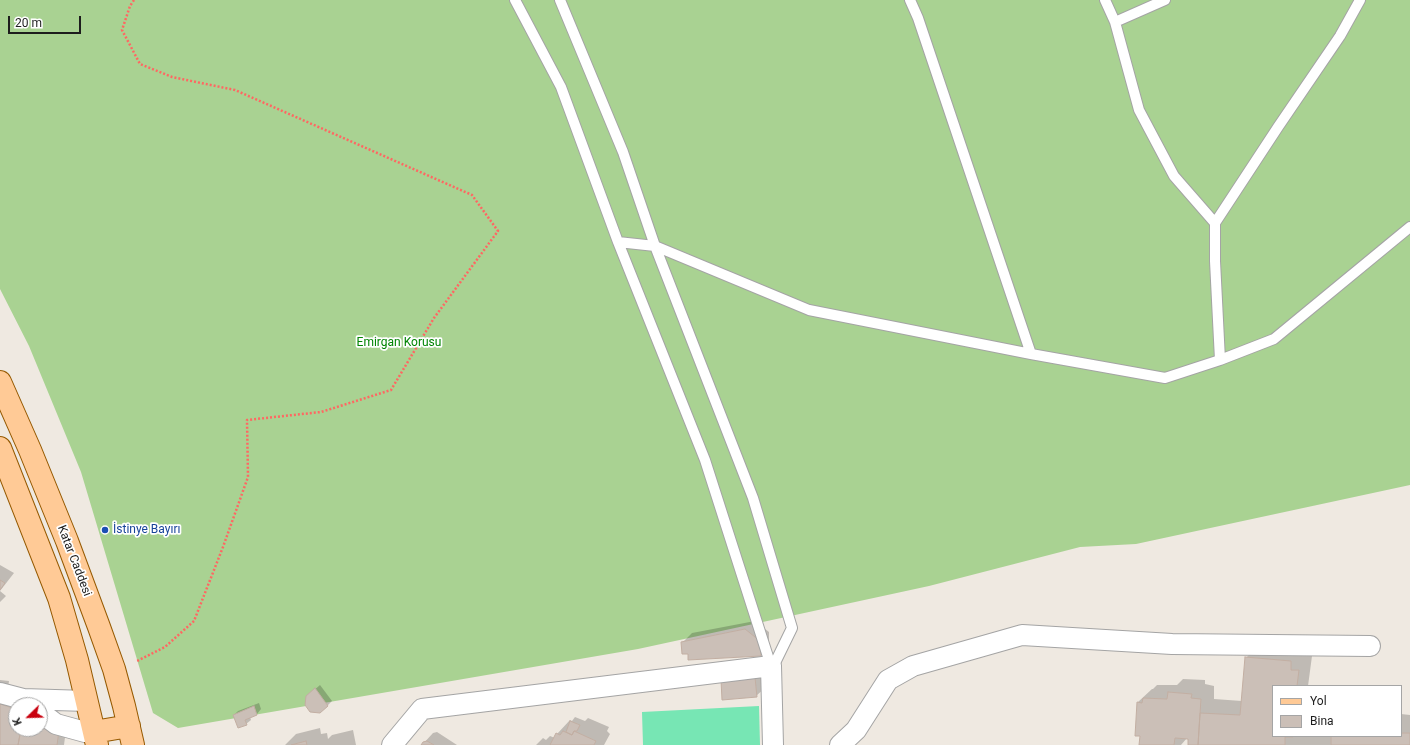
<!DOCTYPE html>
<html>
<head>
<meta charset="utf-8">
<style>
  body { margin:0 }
  #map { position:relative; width:1410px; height:745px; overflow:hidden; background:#efe9e1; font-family:Roboto,sans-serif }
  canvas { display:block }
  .legend { position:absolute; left:1272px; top:685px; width:130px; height:52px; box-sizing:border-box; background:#fff; border:1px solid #a5a5a5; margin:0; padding:5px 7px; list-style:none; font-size:12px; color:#1d1d1d }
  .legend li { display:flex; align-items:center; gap:8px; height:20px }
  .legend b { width:20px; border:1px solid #a5a5a5 }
  .north { position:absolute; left:8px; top:697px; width:40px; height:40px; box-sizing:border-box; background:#fff; border:1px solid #a5a5a5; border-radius:50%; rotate:247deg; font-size:11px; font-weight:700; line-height:16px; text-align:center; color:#1d1d1d }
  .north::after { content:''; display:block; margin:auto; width:14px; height:18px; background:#c9000e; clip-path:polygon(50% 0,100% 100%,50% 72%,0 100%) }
  .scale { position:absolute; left:8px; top:16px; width:73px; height:18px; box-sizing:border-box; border:2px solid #1d1d1d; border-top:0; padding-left:5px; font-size:12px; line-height:14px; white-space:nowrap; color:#1d1d1d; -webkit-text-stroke:3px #fff; paint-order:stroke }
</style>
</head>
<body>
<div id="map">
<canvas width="1410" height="745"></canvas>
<ul class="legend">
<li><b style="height:5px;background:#ffca96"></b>Yol</li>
<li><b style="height:11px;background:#cbbfb7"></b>Bina</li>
</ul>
<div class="north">K</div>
<div class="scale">20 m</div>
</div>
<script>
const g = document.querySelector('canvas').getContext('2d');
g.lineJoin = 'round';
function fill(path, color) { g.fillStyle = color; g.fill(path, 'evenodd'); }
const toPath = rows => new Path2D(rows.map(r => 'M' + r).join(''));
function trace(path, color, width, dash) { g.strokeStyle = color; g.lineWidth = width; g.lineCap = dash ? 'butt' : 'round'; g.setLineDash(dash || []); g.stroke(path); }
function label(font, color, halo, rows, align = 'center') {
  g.font = font + ' Roboto,sans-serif'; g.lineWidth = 3.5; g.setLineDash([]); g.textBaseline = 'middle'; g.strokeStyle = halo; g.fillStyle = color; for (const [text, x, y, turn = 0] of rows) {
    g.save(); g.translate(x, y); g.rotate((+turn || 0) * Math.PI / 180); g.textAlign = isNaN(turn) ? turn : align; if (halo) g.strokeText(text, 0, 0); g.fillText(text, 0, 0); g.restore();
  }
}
fill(toPath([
  [0,0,1410,0,1410,485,1136,544,1080,547,929,586,638,649,178,728,153,713,81,472,29,346,0,289]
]), '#a9d292');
fill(toPath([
  [759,706,760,745,643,745,642,712]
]), '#77e6b4');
fill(toPath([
  [0,565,14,573,0,591,6,596,0,602],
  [755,621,769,632,769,646,760,655,689,653,682,643,692,633],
  [1259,644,1304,648,1304,656,1312,656,1308,686,1273,686,1273,736,1401,736,1401,714,1410,715,1410,745,1189,745,1189,738,1187,738,1181,745,1140,745,1141,735,1138,702,1152,689,1153,689,1157,685,1177,685,1183,679,1205,680,1205,684,1214,686,1214,699,1242,701,1246,658],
  [764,668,766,687,756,696,731,671],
  [0,680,9,681,7,694,16,705,16,708,4,704,4,706,16,710,16,729,40,729,67,722,64,745,0,745],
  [320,685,332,701,327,706,312,692],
  [259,703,261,709,257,714,250,717,251,720,246,724,234,715,238,711],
  [575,717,585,721,588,718,609,727,607,731,610,734,604,745,536,745,543,738,546,740,550,736,555,738,557,734,570,720,572,721],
  [320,728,321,734,327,733,328,739,332,735,353,730,356,745,285,745,296,734],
  [437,732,457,745,422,745,433,733]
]), '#0003');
const building = toPath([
  [0,580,5,583,0,590,0,580],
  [745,629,760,641,761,656,688,660,688,654,682,654,681,642,745,629],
  [1245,657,1291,661,1291,670,1299,670,1297,686,1273,686,1273,736,1294,736,1293,737,1285,737,1285,745,1198,745,1200,713,1240,715,1245,657],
  [755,677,757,697,722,700,721,680,755,677],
  [315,688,328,706,320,713,310,712,305,705,306,696,315,688],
  [1168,692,1192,694,1191,698,1201,699,1198,745,1188,745,1188,739,1175,738,1174,745,1139,745,1140,736,1135,736,1137,702,1142,703,1143,698,1167,699,1168,692],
  [0,704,16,709,16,729,21,729,18,745,0,745,0,704],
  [254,706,257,715,245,720,247,725,238,728,233,715,254,706],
  [570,721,580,725,577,731,574,731,572,735,566,732,570,721],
  [40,724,59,731,57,745,18,745,21,729,40,729,40,724],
  [563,731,572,735,574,731,596,741,594,745,550,745,556,733,560,735,563,731],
  [1401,733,1410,733,1410,745,1331,745,1331,736,1401,736,1401,733],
  [306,741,307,745,291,745,306,741],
  [427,741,434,745,421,745,423,742,427,741]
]);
fill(building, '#cbbfb7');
trace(building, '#c2aea2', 1);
const lane = toPath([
  [515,0,561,87,618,242,705,460,771,666],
  [560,0,623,152,655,246,753,498,792,628,771,671],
  [910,0,918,18,1031,354],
  [1105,0,1115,22,1139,110,1174,176,1215,223],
  [1115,22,1165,0],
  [618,242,655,246,809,310,1031,354,1165,378,1220,360,1274,339,1410,227],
  [1220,360,1215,261,1215,223,1278,127,1340,36,1360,0]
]);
const street = toPath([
  [0,693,23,699,87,701],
  [40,712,56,724,85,732,94,732],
  [392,745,422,709,771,666,773,745],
  [840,745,856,730,888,680,913,666,1022,635,1172,644,1370,646]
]);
const primary = toPath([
  [0,382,30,450,67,541,99,627,114,669,124,706,133,745],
  [0,448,59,598,77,660,97,745],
  [94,732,129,726]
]);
trace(lane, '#a4a4a4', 12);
trace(street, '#a4a4a4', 22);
trace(primary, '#955900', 24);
trace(toPath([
  [134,0,130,6,122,30,140,64,172,77,235,90,472,195,498,231,434,318,391,390,321,412,247,420,248,477,223,547,194,621,165,647,137,661]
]), '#ff6762', 2.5, [2, 2]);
trace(lane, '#fff', 10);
trace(street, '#fff', 20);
trace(primary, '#ffca96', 22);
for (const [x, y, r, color] of [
  [105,530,4,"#1a4fb4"]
]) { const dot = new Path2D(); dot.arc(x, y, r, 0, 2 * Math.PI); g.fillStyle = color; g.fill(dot); trace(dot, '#fff', 1.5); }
label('12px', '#018403', '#fff', [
  ["Emirgan Korusu",399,343]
]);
label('12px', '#164399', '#fff', [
  ["İstinye Bayırı",113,530]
], 'left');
label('12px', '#1d1d1d', '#fff', [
  ["Katar Caddesi",74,561,69]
]);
</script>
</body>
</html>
